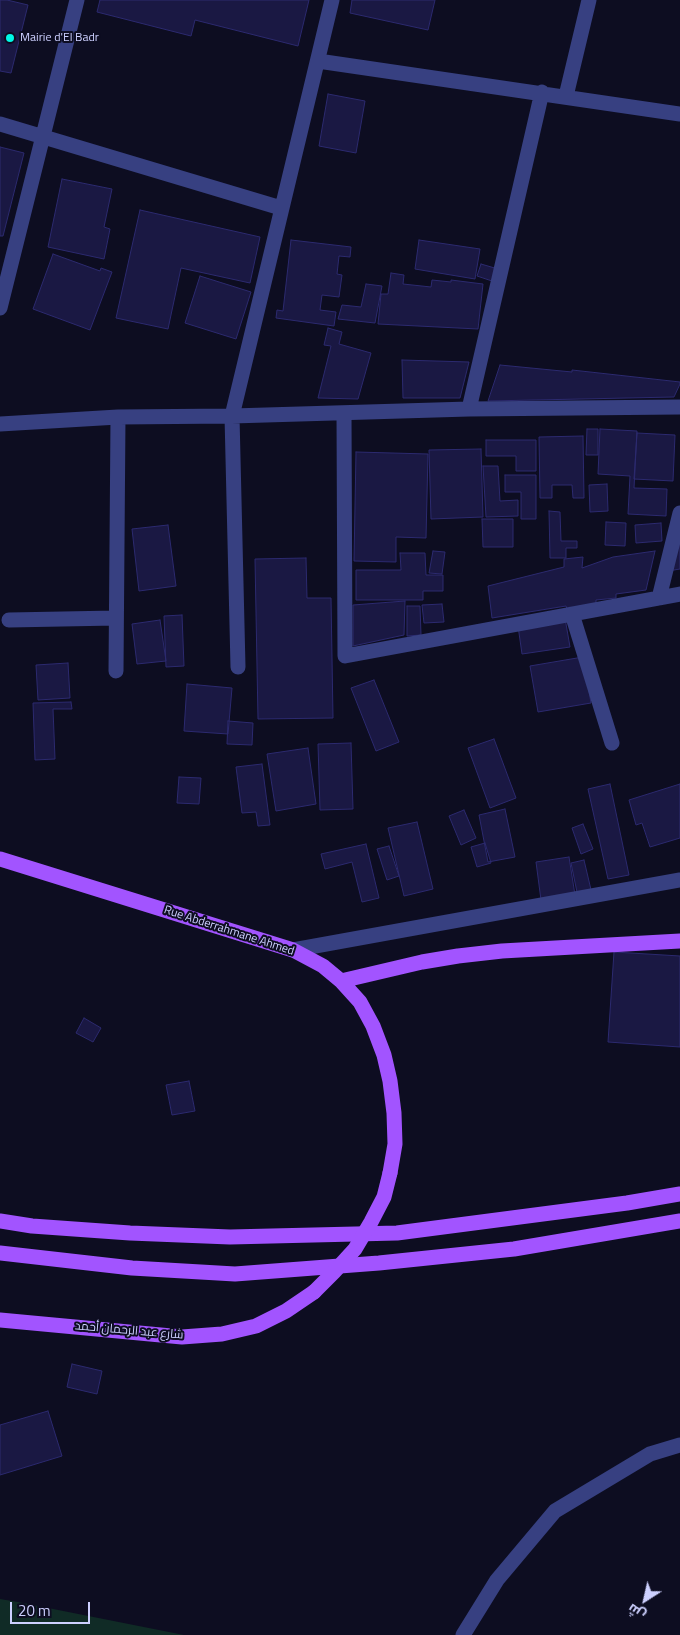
<!DOCTYPE html>
<html>
<head>
<meta charset="utf-8">
<style>
  body { margin:0 }
  #map { position:relative; width:680px; height:1635px; overflow:hidden; background:#0d0d21; font-family:"Titillium Web",Cairo,sans-serif }
  canvas { display:block }
  .north { position:absolute; left:620px; top:1575px; width:50px; height:50px; -webkit-text-stroke:4px #0d0d21; paint-order:stroke; rotate:215deg; font-size:14px; font-weight:700; line-height:20px; text-align:center; color:#cdd0ff }
  .north::after { content:''; display:block; margin:auto; width:18px; height:22px; background:#cdd0ff; clip-path:polygon(50% 0,100% 100%,50% 72%,0 100%) }
  .scale { position:absolute; left:10px; top:1602px; width:80px; height:22px; box-sizing:border-box; border:2px solid #cdd0ff; border-top:0; padding-left:6px; font-size:15px; line-height:18px; white-space:nowrap; color:#cdd0ff; -webkit-text-stroke:4px #0d0d21; paint-order:stroke }
</style>
</head>
<body>
<div id="map">
<canvas width="680" height="1635"></canvas>
<div class="north">ش</div>
<div class="scale">20 m</div>
</div>
<script>
const g = document.querySelector('canvas').getContext('2d');
g.lineJoin = 'round';
function fill(path, color) { g.fillStyle = color; g.fill(path, 'evenodd'); }
const toPath = rows => new Path2D(rows.map(r => 'M' + r).join(''));
function trace(path, color, width, dash) { g.strokeStyle = color; g.lineWidth = width; g.lineCap = dash ? 'butt' : 'round'; g.setLineDash(dash || []); g.stroke(path); }
function label(font, color, halo, rows, align = 'center') {
  g.font = font + ' "Titillium Web",Cairo,sans-serif'; g.lineWidth = 4; g.setLineDash([]); g.textBaseline = 'middle'; g.strokeStyle = halo; g.fillStyle = color; for (const [text, x, y, turn = 0] of rows) {
    g.save(); g.translate(x, y); g.rotate((+turn || 0) * Math.PI / 180); g.textAlign = isNaN(turn) ? turn : align; if (halo) g.strokeText(text, 0, 0); g.fillText(text, 0, 0); g.restore();
  }
}
fill(toPath([
  [0,1599,18,1602,184,1635,0,1635]
]), '#102b26');
const building = toPath([
  [0,0,7,0,28,5,11,73,0,71,0,0],
  [100,0,309,0,298,46,195,20,191,36,97,12,100,0],
  [352,0,435,0,428,30,350,13,352,0],
  [328,94,365,101,356,153,319,146,328,94],
  [0,147,24,153,3,236,0,236,0,147],
  [62,179,112,189,104,227,110,229,104,259,48,247,62,179],
  [140,210,260,237,250,283,181,268,168,329,116,318,140,210],
  [291,240,351,247,350,257,339,256,337,274,342,275,339,297,322,295,320,310,336,312,334,326,276,318,277,310,283,311,291,240],
  [419,240,480,249,475,279,415,269,419,240],
  [53,254,100,271,101,268,112,272,90,330,33,309,53,254],
  [481,264,498,269,495,282,477,276,481,264],
  [391,273,404,275,403,284,431,287,432,280,451,282,451,280,483,284,478,329,378,324,381,294,388,294,391,273],
  [200,276,251,292,236,339,185,323,200,276],
  [366,284,382,286,375,323,338,319,342,305,361,307,366,284],
  [328,328,342,332,339,344,371,353,358,399,318,398,331,346,324,345,328,328],
  [402,360,469,362,460,398,403,398,402,360],
  [500,365,572,372,572,370,680,382,680,384,674,397,488,401,500,365],
  [587,429,598,429,598,455,586,455,587,429],
  [600,429,637,431,634,488,667,489,666,516,628,514,630,476,598,474,600,429],
  [637,433,675,435,673,481,634,479,637,433],
  [583,436,584,498,573,498,572,485,552,485,552,498,540,498,539,437,583,436],
  [486,440,536,440,536,471,516,471,516,456,486,456,486,440],
  [481,449,483,517,431,519,429,450,481,449],
  [356,452,428,454,426,538,396,537,396,562,354,561,356,452],
  [483,466,498,466,500,501,518,500,518,516,486,517,483,466],
  [505,475,536,475,536,519,521,519,521,492,505,492,505,475],
  [607,484,608,511,590,512,589,485,607,484],
  [549,511,560,512,561,541,577,541,577,548,566,548,566,558,550,558,549,511],
  [482,519,513,519,513,547,483,547,482,519],
  [606,522,626,523,625,546,605,545,606,522],
  [661,523,662,541,636,543,635,525,661,523],
  [680,523,680,569,668,571,680,523],
  [168,525,176,586,139,591,132,529,168,525],
  [433,551,445,552,442,574,429,573,433,551],
  [655,551,646,590,616,594,616,598,596,600,596,604,567,609,566,606,492,618,488,586,564,567,564,559,583,557,582,568,613,557,655,551],
  [400,553,425,553,426,575,443,575,443,591,423,591,423,600,356,600,356,570,401,570,400,553],
  [306,558,307,598,331,598,333,718,258,719,255,559,306,558],
  [405,601,404,635,353,646,353,605,405,601],
  [442,604,444,622,424,623,422,605,442,604],
  [407,606,420,606,421,635,407,636,407,606],
  [182,615,184,666,166,667,164,616,182,615],
  [565,618,570,647,522,654,518,626,565,618],
  [160,620,166,661,137,664,132,624,160,620],
  [583,657,591,703,538,712,530,666,583,657],
  [68,663,70,698,38,700,36,665,68,663],
  [374,680,399,742,376,751,351,688,374,680],
  [187,684,232,688,228,734,184,731,187,684],
  [71,702,72,709,53,709,55,759,35,760,33,703,71,702],
  [228,721,253,723,252,745,227,744,228,721],
  [494,739,516,798,490,808,468,748,494,739],
  [351,743,353,809,320,810,318,744,351,743],
  [308,748,316,804,276,811,267,754,308,748],
  [262,764,270,825,258,826,256,812,242,813,236,767,262,764],
  [179,777,201,778,199,804,177,803,179,777],
  [610,784,629,875,608,879,588,789,610,784],
  [680,784,680,838,650,847,642,823,636,825,629,800,680,784],
  [505,809,515,857,488,862,479,815,505,809],
  [464,810,476,838,461,845,449,816,464,810],
  [417,822,433,889,404,896,388,828,417,822],
  [583,824,593,849,581,854,572,828,583,824],
  [485,843,491,863,477,867,471,847,485,843],
  [366,844,379,898,362,902,352,862,325,869,321,854,366,844],
  [389,846,399,876,387,880,377,849,389,846],
  [569,857,575,895,541,900,536,862,569,857],
  [584,860,592,894,578,897,571,863,584,860],
  [614,952,680,956,680,1047,608,1042,614,952],
  [84,1018,101,1028,93,1042,76,1033,84,1018],
  [189,1081,195,1111,172,1115,166,1085,189,1081],
  [72,1364,102,1371,97,1394,67,1387,72,1364],
  [48,1411,62,1456,0,1475,0,1425,48,1411]
]);
fill(building, '#1a1843');
trace(building, '#2c2a6f', 1);
trace(toPath([
  [318,61,680,114],
  [566,96,589,0],
  [0,124,281,208],
  [0,308,77,0],
  [469,409,542,92],
  [344,413,345,656,680,594],
  [0,424,118,417,232,416,469,409,680,407],
  [659,598,680,513],
  [572,614,612,743],
  [9,620,116,618],
  [238,667,232,416,332,0],
  [116,671,118,417],
  [293,950,680,880],
  [463,1635,497,1580,555,1511,650,1454,680,1445]
]), '#374081', 15);
trace(toPath([
  [0,859,293,950,323,966,341,981,360,1002,373,1026,384,1055,390,1081,394,1113,395,1144,390,1173],
  [341,981,422,962,458,956,502,951,680,941],
  [0,1221,32,1226,130,1233,230,1237,397,1233,627,1203,680,1194],
  [0,1253,132,1268,235,1274,379,1263,514,1249,680,1221],
  [0,1320,182,1337,222,1334,256,1326,286,1311,314,1292]
]), '#a254ff', 15);
trace(toPath([
  [314,1292,334,1272,355,1249,371,1222,384,1197,390,1173]
]), '#a254ff', 15);
for (const [x, y, r, color] of [
  [10,38,5,"#00f8e6"]
]) { const dot = new Path2D(); dot.arc(x, y, r, 0, 2 * Math.PI); g.fillStyle = color; g.fill(dot); trace(dot, '#0d0d21', 2); }
label('12px', '#cdd0ff', '#0d0d21', [
  ["Mairie d'El Badr",20,38]
], 'left');
label('12px', '#cdd0ff', '#0d0d21', [
  ["Rue Abderrahmane Ahmed",229,931,18],
  ["شارع عبد الرحمان أحمد",129,1331,5]
]);
</script>
</body>
</html>
